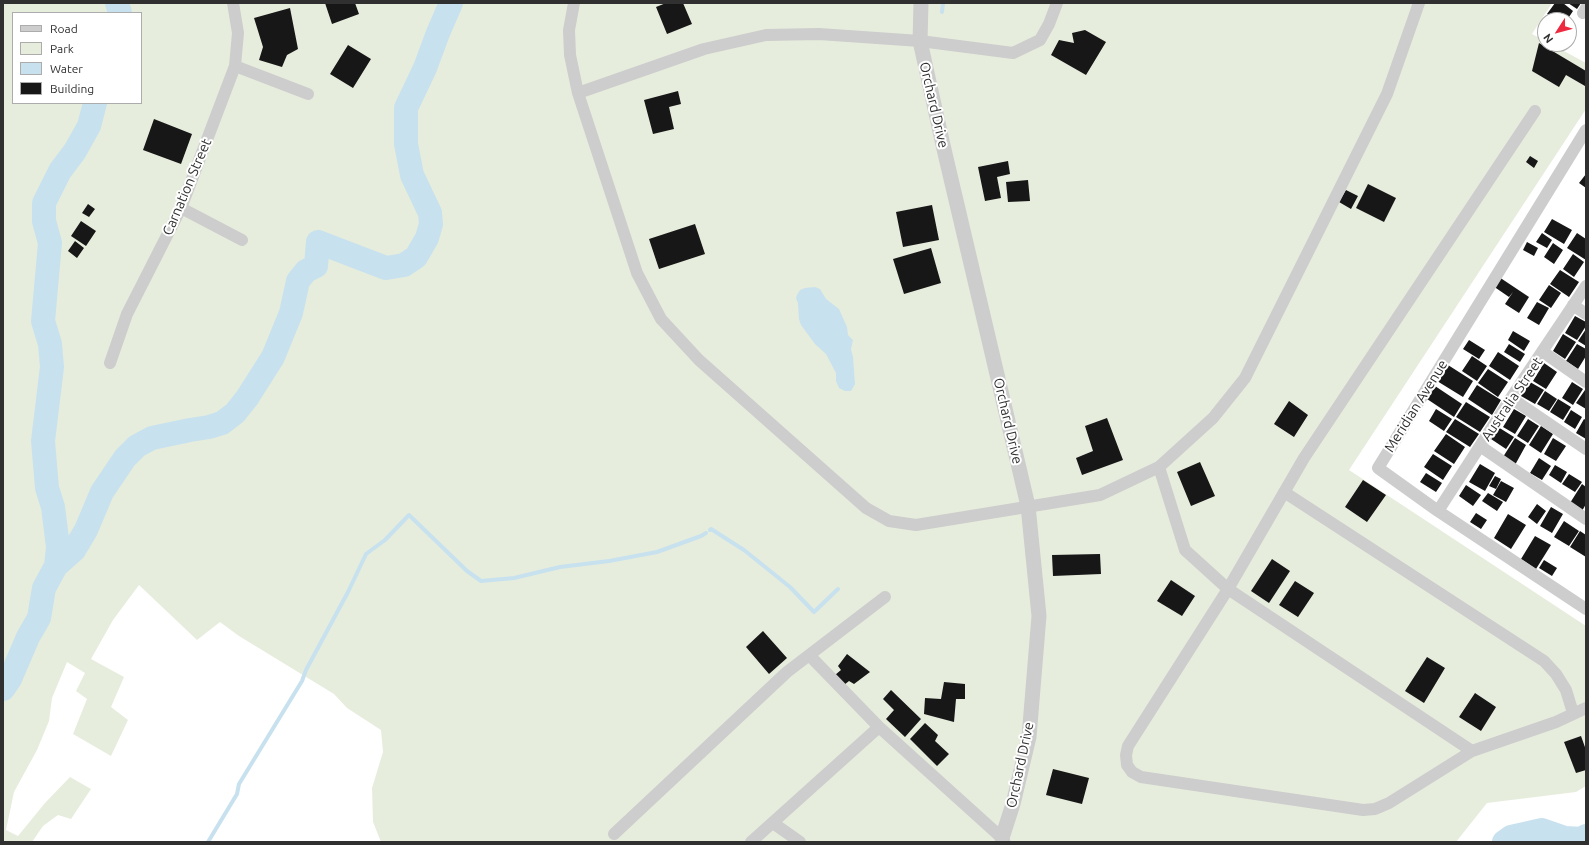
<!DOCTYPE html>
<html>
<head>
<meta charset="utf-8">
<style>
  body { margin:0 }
  #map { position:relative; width:1589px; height:845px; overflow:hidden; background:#fff; font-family:Ubuntu,sans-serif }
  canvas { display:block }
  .frame { position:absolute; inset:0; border:4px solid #303030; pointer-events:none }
  .legend { position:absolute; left:12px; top:12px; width:130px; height:92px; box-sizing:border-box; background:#fff; border:1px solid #acacac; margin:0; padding:5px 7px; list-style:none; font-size:12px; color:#303030 }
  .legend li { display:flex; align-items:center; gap:8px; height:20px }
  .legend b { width:20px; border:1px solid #acacac }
  .north { position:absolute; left:1537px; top:12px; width:40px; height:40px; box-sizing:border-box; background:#fff; border:1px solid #acacac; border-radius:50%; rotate:234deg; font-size:11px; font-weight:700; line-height:16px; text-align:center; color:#303030 }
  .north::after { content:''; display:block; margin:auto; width:14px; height:18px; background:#ee2a40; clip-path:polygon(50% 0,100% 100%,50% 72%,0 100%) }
</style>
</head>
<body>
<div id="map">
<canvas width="1589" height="845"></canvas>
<div class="frame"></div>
<ul class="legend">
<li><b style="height:5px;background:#cdcdcd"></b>Road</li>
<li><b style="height:11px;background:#e6eddd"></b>Park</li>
<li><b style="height:11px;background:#c8e1ee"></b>Water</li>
<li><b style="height:11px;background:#171717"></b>Building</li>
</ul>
<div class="north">N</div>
</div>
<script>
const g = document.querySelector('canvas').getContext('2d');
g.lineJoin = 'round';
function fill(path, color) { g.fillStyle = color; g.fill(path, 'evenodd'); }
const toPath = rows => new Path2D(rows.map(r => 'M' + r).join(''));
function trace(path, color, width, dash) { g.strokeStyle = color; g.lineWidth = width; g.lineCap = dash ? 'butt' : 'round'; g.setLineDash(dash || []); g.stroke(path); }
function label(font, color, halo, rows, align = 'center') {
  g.font = font + ' Ubuntu,sans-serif'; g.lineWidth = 4; g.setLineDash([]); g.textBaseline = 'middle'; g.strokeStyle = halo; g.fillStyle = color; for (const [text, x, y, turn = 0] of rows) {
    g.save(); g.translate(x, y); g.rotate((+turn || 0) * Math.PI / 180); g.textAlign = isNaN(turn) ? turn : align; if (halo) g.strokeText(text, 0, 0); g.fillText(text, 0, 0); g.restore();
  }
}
fill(toPath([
  [3,3,1552,3,1532,34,1545,41,1545,44,1551,44,1586,63,1586,109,1349,470,1586,626,1586,786,1576,792,1487,803,1456,842,381,842,373,822,372,788,383,752,381,730,347,708,334,694,239,636,220,622,197,640,139,585,113,620,91,659,124,677,111,707,128,720,111,756,73,734,87,699,76,691,85,673,67,662,52,698,49,721,37,750,14,792,6,830,18,836,45,803,70,777,91,789,71,819,58,815,43,826,32,842,3,842],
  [13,13,141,13,141,103,13,103]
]), '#e6eddd');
fill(toPath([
  [815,287,820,289,826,299,839,309,847,327,848,335,853,340,851,349,853,357,855,384,851,391,845,391,839,388,836,381,836,373,826,354,815,344,801,325,799,319,798,303,796,298,797,295,800,290,805,288]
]), '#c8e1ee');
trace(toPath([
  [942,12,943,3],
  [710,530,711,529,744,550,790,587,814,612,838,589],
  [208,842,237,794,239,784,302,681,306,670,348,592,366,554,385,540,409,515,467,571,481,581,514,578,560,567,609,561,657,552,701,536,706,533]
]), '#c8e1ee', 4);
trace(toPath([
  [117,3,120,13],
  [56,566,58,547,53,507,47,488,43,441,52,367,50,344,43,321,50,243,44,221,44,203,60,171,75,151,89,126,95,103],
  [3,689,10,679,28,637,39,618,44,588,56,566,74,550,86,530,102,492,125,458,137,446,152,438,190,430,209,427,222,423,235,413,247,398,273,357,291,313,298,281,306,271,316,266,318,242,386,268,404,265,416,257,427,238,431,224,430,213,412,175,406,144,406,108,425,68,438,33,451,3],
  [1504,842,1511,837,1542,830,1565,838,1584,839,1586,836]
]), '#c8e1ee', 24);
fill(toPath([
  [325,3,355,3,359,14,332,24],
  [666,3,683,3,692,24,667,34,656,7],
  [1555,3,1563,3,1573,11,1567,20,1556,20,1547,14],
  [1568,3,1581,3,1577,9],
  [290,8,298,49,287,55,282,67,259,60,263,47,254,18],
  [1085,30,1106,42,1086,75,1051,55,1059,40,1074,43,1072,33],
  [1539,43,1586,71,1585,86,1566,75,1559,87,1532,71],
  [348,45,371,59,353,88,330,74],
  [678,91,681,104,669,107,674,129,653,134,644,100],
  [154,119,192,134,181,164,143,150],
  [1530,156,1538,161,1534,168,1526,162],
  [1008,161,1010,174,997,177,1001,198,985,201,978,167],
  [1586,174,1586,188,1579,183],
  [1028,180,1030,201,1008,202,1006,182],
  [1368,184,1396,198,1384,222,1356,208],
  [1346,190,1358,196,1351,209,1339,202],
  [88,204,95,209,89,217,82,213],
  [932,205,939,240,903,247,896,212],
  [1552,219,1572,230,1564,244,1544,232],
  [81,221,96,231,86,246,71,236],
  [695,224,705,254,659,269,649,239],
  [1542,233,1552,240,1547,248,1536,242],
  [1577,233,1586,239,1586,260,1567,248],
  [75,241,84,248,77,258,68,251],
  [1527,242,1538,248,1534,256,1523,250],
  [1553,243,1563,250,1554,264,1544,257],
  [931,248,941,283,904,294,893,259],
  [1573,254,1584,262,1574,277,1563,269],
  [1560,270,1579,282,1569,297,1550,284],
  [1499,277,1529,297,1519,313,1505,304,1513,292,1509,297,1493,286],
  [1549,285,1561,293,1551,308,1539,300],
  [1537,302,1549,308,1539,325,1527,318],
  [1575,316,1586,322,1586,326,1577,340,1565,333],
  [1586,329,1586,346,1578,341],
  [1513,331,1530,341,1524,351,1508,340],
  [1563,334,1576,342,1565,359,1553,351],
  [1469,340,1485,350,1479,359,1463,349],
  [1509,344,1525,354,1520,362,1504,352],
  [1577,344,1586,349,1586,356,1578,369,1566,361],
  [1498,352,1519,366,1510,380,1489,366],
  [1472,356,1487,366,1477,381,1462,371],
  [1544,363,1557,372,1546,389,1533,381],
  [1448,365,1473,381,1463,397,1437,381],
  [1488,369,1508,382,1498,397,1478,383],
  [1530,382,1544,390,1535,404,1521,396],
  [1572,382,1583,389,1573,405,1562,398],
  [1432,384,1462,404,1454,417,1424,397],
  [1477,385,1501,400,1492,415,1468,399],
  [1585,390,1586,390,1586,409,1576,403],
  [1545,391,1557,399,1549,411,1537,404],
  [1558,399,1571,407,1563,420,1550,412],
  [1289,401,1308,415,1294,437,1274,424],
  [1466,402,1490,417,1480,432,1456,417],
  [1436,409,1452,419,1444,431,1429,421],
  [1514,409,1526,416,1515,434,1503,427],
  [1571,410,1582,417,1575,429,1564,422],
  [1107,418,1123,460,1082,475,1076,458,1093,451,1085,426],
  [1455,419,1479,434,1470,447,1446,432],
  [1528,419,1539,426,1528,443,1517,436],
  [1584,419,1586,420,1586,439,1576,433],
  [1541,426,1553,434,1541,453,1529,445],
  [1498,427,1514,437,1506,449,1491,439],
  [1446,434,1465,447,1454,464,1434,451],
  [1515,438,1526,445,1515,465,1503,457],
  [1553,438,1566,446,1556,461,1544,454],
  [1433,454,1452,466,1443,480,1424,467],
  [1539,458,1551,466,1542,480,1530,473],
  [1200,462,1215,496,1191,506,1177,472],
  [1480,464,1495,473,1485,491,1469,482],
  [1555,465,1567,472,1561,483,1549,475],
  [1426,473,1442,483,1436,492,1420,482],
  [1569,474,1582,482,1575,492,1562,484],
  [1495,476,1501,479,1496,489,1489,486],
  [1363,480,1386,495,1367,522,1345,507],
  [1501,481,1514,488,1506,502,1493,495],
  [1582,484,1586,487,1586,504,1582,511,1570,503],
  [1466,485,1481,495,1473,506,1459,496],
  [1488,493,1503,502,1497,511,1482,501],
  [1537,504,1546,511,1537,524,1528,517],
  [1551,507,1563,514,1552,533,1540,526],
  [1476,513,1487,520,1481,529,1470,522],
  [1508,514,1526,525,1511,549,1494,538],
  [1564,521,1579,531,1569,546,1554,537],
  [1580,531,1586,535,1586,557,1570,547],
  [1535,536,1551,545,1536,569,1521,559],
  [1100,554,1101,574,1053,576,1052,555],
  [1272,559,1290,571,1269,603,1251,591],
  [1544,560,1557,568,1552,576,1539,568],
  [1171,580,1195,596,1182,616,1157,601],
  [1295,581,1314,593,1298,617,1279,605],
  [763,631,787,658,769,674,746,647],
  [847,654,870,672,854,684,849,681,844,685,835,675,841,670,838,666],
  [1427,657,1445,668,1424,703,1405,691],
  [944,682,965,684,965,699,956,699,954,722,924,714,925,698,941,699],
  [891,690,921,719,905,737,886,719,894,710,883,699],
  [1475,693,1496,707,1481,731,1459,717],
  [925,723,938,735,935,741,949,754,937,766,910,739],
  [1581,736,1586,750,1586,770,1576,773,1564,742],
  [1053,769,1089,778,1082,804,1046,795]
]), '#171717');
trace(toPath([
  [574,3,569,30,570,55,578,93,637,273,661,319,699,360,866,508,889,521,916,525,1100,495,1159,467,1213,418,1245,378,1387,94,1419,3],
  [1583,13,1586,8],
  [235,66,308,94],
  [578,93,704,49,766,35,819,34,920,41,1013,53,1040,40,1049,24,1057,3],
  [1535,111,1304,458,1228,589,1128,746,1126,755,1127,765,1132,772,1141,777,1363,810,1375,809,1389,803,1472,751,1556,722,1586,708],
  [1586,130,1378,468,1438,511,1586,609],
  [181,208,242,240],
  [1573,305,1586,314],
  [1543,352,1586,382],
  [110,363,127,314,181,208,235,66,238,33,233,3],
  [1511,398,1586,449],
  [1480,446,1586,519],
  [1159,467,1185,550,1228,589,1472,751],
  [1284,492,1544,661,1556,674,1566,690,1573,713],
  [1438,511,1511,398,1586,286],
  [809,655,879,727,1002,838],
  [773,823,800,842],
  [614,834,787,672,885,597],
  [751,842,879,727]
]), '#cdcdcd', 12);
trace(toPath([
  [921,3,920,41,943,145,1028,506,1039,616,1029,737,1013,804,1002,838,1003,842]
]), '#cdcdcd', 15);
label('14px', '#303030', '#fff', [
  ["Orchard Drive",934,105,77],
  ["Carnation Street",187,187,-67],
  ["Australia Street",1512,399,-56],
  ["Meridian Avenue",1416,406,-58],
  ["Orchard Drive",1008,421,77],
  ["Orchard Drive",1020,765,-78]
]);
</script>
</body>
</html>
